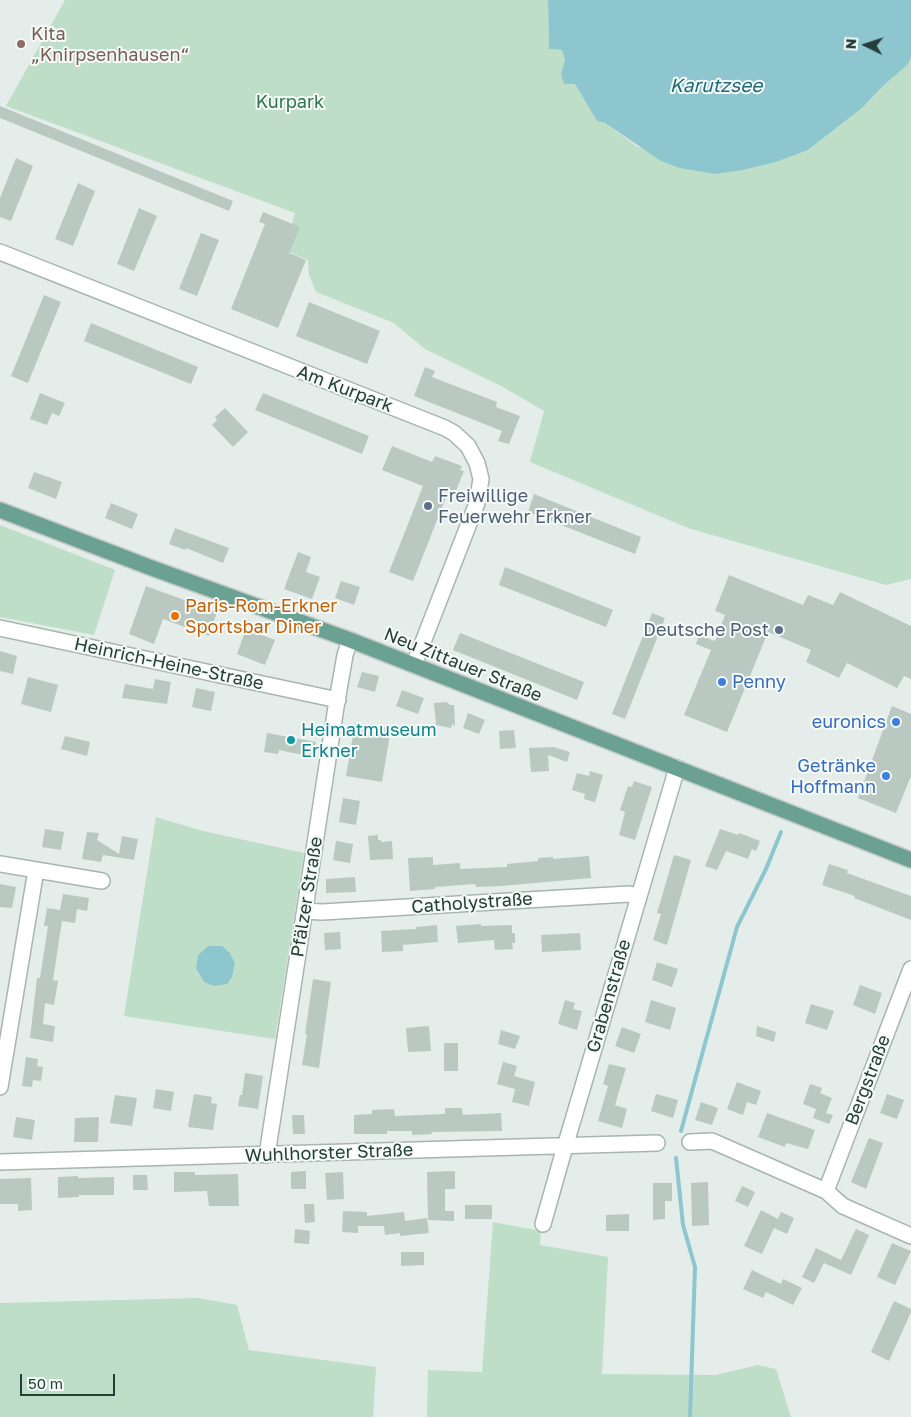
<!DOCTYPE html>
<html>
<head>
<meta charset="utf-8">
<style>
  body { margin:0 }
  #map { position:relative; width:911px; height:1417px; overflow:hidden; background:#e4ede9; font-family:"Golos Text",sans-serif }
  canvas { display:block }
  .north { position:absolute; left:841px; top:20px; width:50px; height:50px; -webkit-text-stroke:4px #f5faf7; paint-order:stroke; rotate:274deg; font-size:14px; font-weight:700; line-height:20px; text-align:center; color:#243f38 }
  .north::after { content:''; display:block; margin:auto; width:18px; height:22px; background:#243f38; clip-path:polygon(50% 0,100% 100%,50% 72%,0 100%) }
  .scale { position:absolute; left:20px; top:1374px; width:95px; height:22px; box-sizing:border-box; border:2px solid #243f38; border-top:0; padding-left:6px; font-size:15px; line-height:18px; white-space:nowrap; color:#243f38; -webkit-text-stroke:4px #f5faf7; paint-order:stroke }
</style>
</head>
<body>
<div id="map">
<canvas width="911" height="1417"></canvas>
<div class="north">N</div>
<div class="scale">50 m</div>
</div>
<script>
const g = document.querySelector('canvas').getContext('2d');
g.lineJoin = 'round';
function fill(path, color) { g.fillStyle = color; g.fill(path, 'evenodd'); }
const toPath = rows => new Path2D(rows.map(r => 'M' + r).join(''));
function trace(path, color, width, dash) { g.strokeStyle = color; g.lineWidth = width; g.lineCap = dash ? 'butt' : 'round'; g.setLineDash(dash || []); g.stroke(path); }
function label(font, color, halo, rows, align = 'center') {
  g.font = font + ' "Golos Text",sans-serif'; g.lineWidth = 4; g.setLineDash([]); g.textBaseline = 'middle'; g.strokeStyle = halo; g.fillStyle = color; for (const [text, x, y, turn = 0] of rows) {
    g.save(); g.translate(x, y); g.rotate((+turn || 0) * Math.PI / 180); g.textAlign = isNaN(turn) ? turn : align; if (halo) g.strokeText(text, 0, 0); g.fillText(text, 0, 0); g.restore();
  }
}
fill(toPath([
  [65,0,548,0,549,49,562,50,565,60,561,74,575,83,597,121,605,123,638,147,743,170,776,162,808,150,862,108,883,86,907,64,911,57,911,579,886,585,688,528,530,462,544,411,501,386,425,349,394,323,316,292,309,275,308,260,284,250,295,213,6,106],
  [0,525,115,570,94,635,0,617],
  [156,817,203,831,304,853,275,1039,124,1016],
  [208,946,230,953,235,963,232,977,196,968,198,955],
  [493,1222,541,1231,540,1245,608,1257,602,1374,715,1375,758,1365,776,1369,791,1417,427,1417,428,1370,482,1372],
  [198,1298,237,1305,249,1350,376,1367,373,1417,0,1417,0,1303]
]), '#bedec7');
fill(toPath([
  [548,0,911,0,911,57,908,64,883,86,862,108,808,150,776,162,743,170,715,174,680,168,661,161,605,123,597,121,575,84,564,84,561,74,565,60,562,50,549,49],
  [208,946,222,946,230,953,235,963,232,977,227,984,214,986,204,982,196,968,198,955]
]), '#8ec6d0');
trace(toPath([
  [681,1131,737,927,766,869,781,832],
  [676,1158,683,1225,695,1267,690,1417]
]), '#8ec6d0', 4);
fill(toPath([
  [0,106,233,201,229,211,0,118],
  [16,158,33,166,11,221,0,217,0,198],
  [78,183,95,191,73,246,55,239],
  [139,208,157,216,134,271,117,264],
  [263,212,300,227,289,253,306,260,278,328,231,309,265,224,259,222],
  [201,233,219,240,197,296,179,289],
  [44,295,61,302,28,383,11,376],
  [309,302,380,331,367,364,296,336],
  [91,323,198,367,191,384,84,341],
  [425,367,435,371,432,377,497,402,496,407,520,416,509,444,498,441,502,431,414,396],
  [40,393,65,403,59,416,52,413,47,425,30,419],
  [263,393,369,436,362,454,255,410],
  [225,408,248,432,233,447,212,425,217,420,215,417],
  [392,446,432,462,435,456,462,466,460,470,464,471,453,498,447,495,413,581,389,572,423,486,382,470],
  [34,472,62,482,56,499,28,488],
  [534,494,641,537,635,554,528,512],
  [111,503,138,514,132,529,105,518],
  [175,528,229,548,223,563,186,548,185,550,169,544],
  [298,552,311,557,306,572,320,577,312,599,284,589],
  [505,567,613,610,606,627,499,585],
  [729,575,803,605,808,595,833,605,840,592,911,626,911,679,904,676,897,688,847,663,839,678,806,662,811,650,768,632,727,732,684,715,711,650,696,644,699,635,715,641,725,615,715,611],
  [341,581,360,587,354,605,335,598],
  [146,586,217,612,209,636,163,619,154,644,129,634],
  [652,613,665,618,625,719,612,714],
  [246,629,275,640,265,665,237,654],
  [460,633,584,682,577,700,453,650],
  [0,651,17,656,13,674,0,671],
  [362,672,379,676,375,692,357,687],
  [28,677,58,685,51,712,21,704],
  [155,679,171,682,167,704,122,698,125,684,153,689],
  [196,688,215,692,211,711,192,707],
  [402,690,424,698,418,714,396,706],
  [447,702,450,705,454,705,455,726,452,724,451,728,436,725,434,703],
  [892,706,911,714,911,776,896,813,858,798],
  [468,713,485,720,479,734,463,728],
  [355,723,391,728,382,782,346,776],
  [514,730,516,748,500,749,499,731],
  [267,733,316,742,313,757,279,750,278,754,264,752],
  [65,736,90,742,87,756,61,749],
  [554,747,570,752,567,762,548,755,549,771,531,772,529,748],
  [590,771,603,775,595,802,584,799,585,794,572,790,577,773,589,776],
  [634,781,652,787,635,840,619,835,625,812,620,810,628,786,632,787],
  [343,798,360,801,356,825,339,822],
  [45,829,64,832,61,850,42,847],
  [720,829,738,835,739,833,760,841,756,851,752,849,748,859,726,851,717,870,705,866],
  [87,832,99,833,97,840,119,854,122,836,138,839,134,860,103,855,101,862,82,859],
  [378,835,378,840,381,840,381,842,392,841,393,859,370,860,368,836],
  [336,841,353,844,350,863,333,860],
  [674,855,691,860,667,945,653,940,661,914,657,913],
  [589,856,591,878,501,886,476,887,475,884,435,887,435,889,410,891,408,858,433,857,433,865,460,863,460,869,507,867,507,864,538,861,538,858,553,857,553,859],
  [829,864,848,870,847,873,911,896,911,920,854,898,855,896,822,885],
  [355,877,356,892,326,893,326,879],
  [0,884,16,887,12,908,0,907],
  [63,894,89,898,87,911,77,909,75,923,62,921,53,980,58,981,54,1005,45,1003,43,1024,55,1026,53,1042,30,1038,37,978,40,978,48,926,44,926,47,908,60,910],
  [481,924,481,926,512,925,512,933,515,933,515,943,512,943,513,949,495,950,494,940,458,943,456,926],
  [437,925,438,942,403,945,403,951,382,952,381,931,416,929,416,927],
  [340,932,341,949,325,950,324,933],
  [580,933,581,950,542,952,541,935],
  [657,962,678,969,672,987,652,980],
  [313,979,331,982,319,1068,302,1065,307,1034,305,1034],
  [860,985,882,993,875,1014,853,1005],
  [565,1000,575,1003,573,1009,582,1011,577,1030,558,1024],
  [651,1000,676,1008,670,1030,645,1022],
  [811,1004,834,1011,827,1030,805,1023],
  [429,1026,431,1051,408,1052,406,1028],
  [757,1026,776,1032,774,1042,756,1036],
  [622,1027,641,1034,634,1053,615,1046],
  [501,1030,520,1036,515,1049,498,1044],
  [444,1043,458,1043,458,1071,444,1071],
  [26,1057,38,1059,37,1066,43,1067,41,1081,33,1080,32,1087,22,1086],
  [503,1062,517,1066,514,1076,535,1082,529,1106,512,1102,515,1089,497,1084],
  [609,1064,626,1068,615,1105,627,1109,622,1128,598,1121,608,1086,603,1084],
  [245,1073,263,1076,258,1109,238,1106,240,1095,242,1095],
  [737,1082,761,1091,756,1105,747,1102,743,1115,727,1109],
  [810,1084,822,1088,820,1093,832,1098,826,1113,833,1115,829,1124,813,1118,816,1109,803,1104],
  [156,1089,174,1092,171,1111,153,1108],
  [194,1094,212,1097,211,1103,217,1104,213,1130,188,1127],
  [656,1094,678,1100,673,1118,651,1111],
  [887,1094,904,1100,897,1119,880,1113],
  [115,1095,137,1098,132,1126,110,1123],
  [701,1102,718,1108,712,1125,695,1120],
  [445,1108,462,1108,463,1115,501,1113,502,1131,431,1132,432,1134,412,1135,412,1131,387,1131,387,1134,354,1134,354,1115,372,1114,372,1110,394,1109,395,1116,445,1114],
  [767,1113,815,1130,808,1149,786,1143,785,1147,758,1137],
  [292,1115,304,1115,305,1134,293,1134],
  [16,1117,35,1120,32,1140,13,1137],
  [99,1117,98,1142,74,1142,75,1118],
  [869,1138,883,1143,866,1189,851,1182],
  [306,1171,306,1189,291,1189,291,1172],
  [455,1171,455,1189,445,1189,445,1211,454,1211,454,1221,428,1220,427,1172],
  [174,1172,195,1172,195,1175,238,1174,239,1206,209,1206,207,1191,174,1192],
  [343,1172,344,1199,327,1200,325,1173],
  [133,1175,147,1175,148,1190,133,1190],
  [78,1176,78,1178,114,1177,114,1195,79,1195,79,1197,58,1198,58,1177],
  [31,1178,32,1210,18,1211,18,1204,0,1204,0,1179],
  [708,1182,709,1225,692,1226,691,1183],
  [653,1183,672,1183,672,1201,665,1201,665,1219,653,1220],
  [742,1186,755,1192,748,1207,735,1201],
  [304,1204,314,1204,315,1222,305,1223],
  [465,1205,492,1205,492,1219,465,1219],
  [761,1210,778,1219,781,1212,794,1218,787,1234,774,1228,762,1254,744,1246],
  [343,1211,367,1212,367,1216,404,1212,405,1221,427,1218,429,1233,400,1236,400,1233,385,1235,384,1226,358,1226,358,1233,342,1232],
  [629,1214,629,1231,606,1231,606,1215],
  [295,1229,310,1231,309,1244,294,1243],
  [856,1229,869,1235,851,1275,824,1263,814,1283,802,1277,816,1248,841,1260],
  [892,1243,911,1251,895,1285,877,1277],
  [401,1252,424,1252,424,1265,401,1266],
  [752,1270,781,1284,783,1279,802,1288,793,1305,766,1292,763,1298,743,1289],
  [894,1301,911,1309,911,1312,889,1361,871,1352]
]), '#bac8c2');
const minor = toPath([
  [0,252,445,428,454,433,468,446,477,463,481,479,477,503,414,665],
  [0,628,338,700],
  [0,864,102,881],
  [305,911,322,912,629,894,638,896],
  [0,1087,36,870],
  [690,1142,712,1141,826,1191,843,1206,911,1236],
  [267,1155,336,707,345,655,350,640],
  [0,1162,657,1143],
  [826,1191,911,969],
  [543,1224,562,1157,677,768]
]);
const major = toPath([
  [0,510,149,567,350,640,911,860]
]);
trace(minor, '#a7b5b0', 18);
trace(major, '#c2c9c7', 18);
trace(minor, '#fff', 15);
trace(major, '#6aa193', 15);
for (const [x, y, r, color] of [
  [21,44,5,"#8d6e63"],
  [428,506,5,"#5c6f8a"],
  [175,616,5,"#e8710a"],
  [779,630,5,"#5c6f8a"],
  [722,682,5,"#3f7fe0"],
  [896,722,5,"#3f7fe0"],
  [291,740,5,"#0f9aa8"],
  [886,776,5,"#3f7fe0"]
]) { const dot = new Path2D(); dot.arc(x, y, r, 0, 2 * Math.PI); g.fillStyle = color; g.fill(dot); trace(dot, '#f5faf7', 2); }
label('18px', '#785e54', '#f5faf7', [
  ["Kita",31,34],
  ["„Knirpsenhausen“",31,55]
], 'left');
label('18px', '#2f744a', '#f5faf7', [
  ["Kurpark",290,102]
]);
label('18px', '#243f38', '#f5faf7', [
  ["Am Kurpark",345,389,21],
  ["Heinrich-Heine-Straße",169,664,12],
  ["Neu Zittauer Straße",463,665,22],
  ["Pfälzer Straße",307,897,-81],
  ["Catholystraße",472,903,-4],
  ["Grabenstraße",609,996,-74],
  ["Bergstraße",868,1080,-69],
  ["Wuhlhorster Straße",329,1153,-2]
]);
label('18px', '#4e5e75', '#f5faf7', [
  ["Freiwillige",438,496],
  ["Feuerwehr Erkner",438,517],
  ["Deutsche Post",769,630,"right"]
], 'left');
label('18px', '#c56008', '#f5faf7', [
  ["Paris-Rom-Erkner",185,606],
  ["Sportsbar Diner",185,627]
], 'left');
label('18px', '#366cbe', '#f5faf7', [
  ["Penny",732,682,"left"],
  ["euronics",886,722],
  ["Getränke",876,766],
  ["Hoffmann",876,787]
], 'right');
label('18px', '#0d838f', '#f5faf7', [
  ["Heimatmuseum",301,730],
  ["Erkner",301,751]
], 'left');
label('italic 19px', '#1f6a79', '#f5faf7', [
  ["Karutzsee",716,86]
]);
</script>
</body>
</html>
